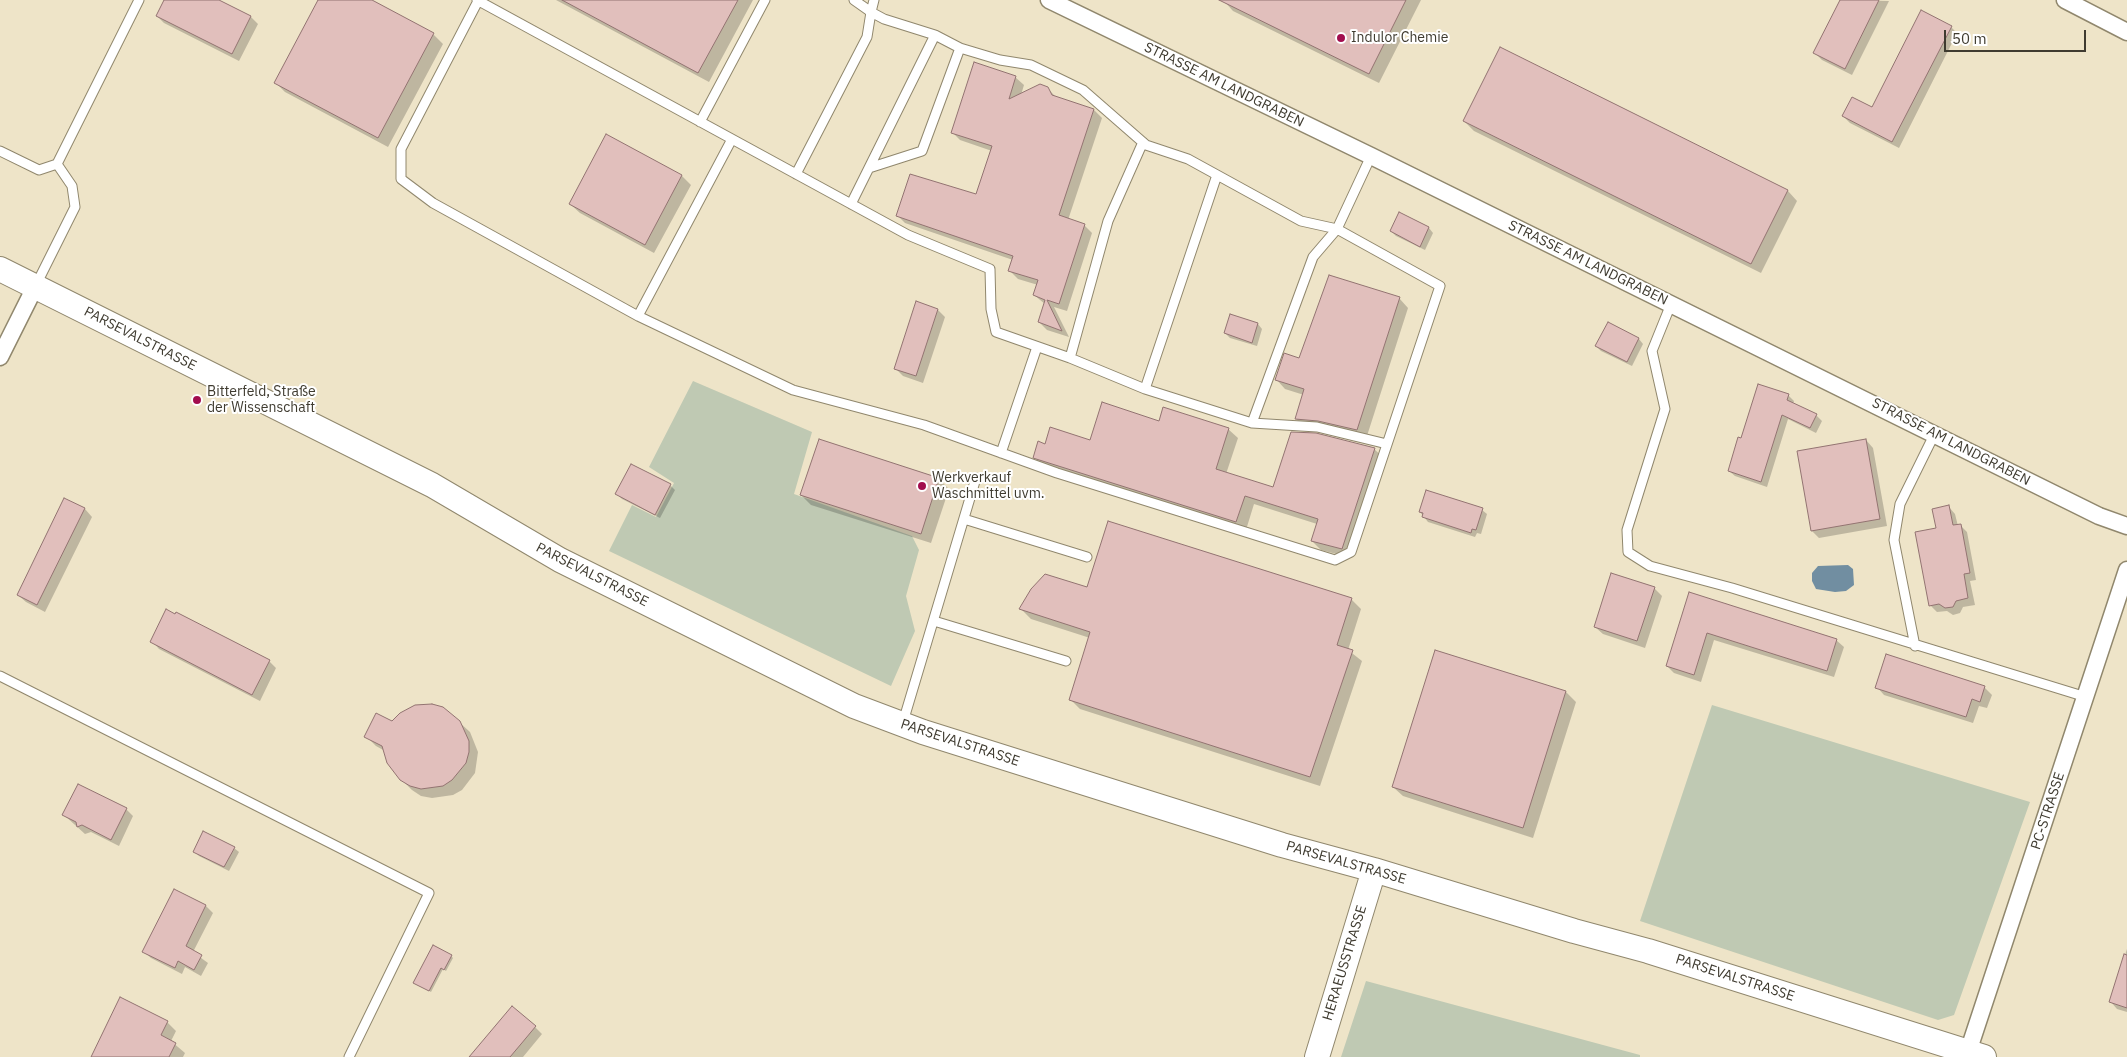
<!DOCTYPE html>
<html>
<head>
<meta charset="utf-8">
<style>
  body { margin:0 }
  #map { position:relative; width:2127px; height:1057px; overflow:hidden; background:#eee4c8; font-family:"IBM Plex Sans",sans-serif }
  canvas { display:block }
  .scale { position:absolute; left:1944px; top:30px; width:142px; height:22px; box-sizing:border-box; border:2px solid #3f3b30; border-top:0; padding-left:6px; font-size:15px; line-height:18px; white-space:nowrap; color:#3f3b30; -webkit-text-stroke:4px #fff; paint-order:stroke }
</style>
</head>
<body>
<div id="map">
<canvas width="2127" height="1057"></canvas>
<div class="scale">50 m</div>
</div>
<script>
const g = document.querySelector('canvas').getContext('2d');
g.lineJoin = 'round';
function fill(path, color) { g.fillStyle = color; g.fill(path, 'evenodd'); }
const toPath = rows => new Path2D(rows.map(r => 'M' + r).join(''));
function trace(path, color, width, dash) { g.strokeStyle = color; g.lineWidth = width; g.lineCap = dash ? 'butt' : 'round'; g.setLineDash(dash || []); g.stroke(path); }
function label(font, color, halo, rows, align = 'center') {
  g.font = font + ' "IBM Plex Sans",sans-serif'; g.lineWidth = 4; g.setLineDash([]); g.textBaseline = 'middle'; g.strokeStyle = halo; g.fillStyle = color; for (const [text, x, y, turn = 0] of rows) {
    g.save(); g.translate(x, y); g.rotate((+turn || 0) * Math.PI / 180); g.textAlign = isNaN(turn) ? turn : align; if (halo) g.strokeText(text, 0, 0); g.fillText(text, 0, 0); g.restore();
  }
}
fill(toPath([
  [693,381,812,432,794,494,912,536,919,550,906,596,915,631,891,686,609,551,632,505,656,517,674,483,649,467],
  [1712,705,2030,802,1954,1015,1938,1020,1640,921],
  [1366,981,1640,1055,1640,1057,1341,1057]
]), '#bfc9b3');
fill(toPath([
  [1848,565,1853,569,1854,585,1846,591,1835,592,1816,589,1812,581,1812,573,1818,566]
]), '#718ea1');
fill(toPath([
  [165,0,216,0,251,17,258,24,239,61,164,23,157,16],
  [319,0,369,0,433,34,443,44,388,147,285,92,276,83],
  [556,0,753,0,709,82],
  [1223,0,1421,0,1379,83,1233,11],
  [1841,0,1889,1,1852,75,1822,60,1815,53],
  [1951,27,1957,33,1899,148,1850,123,1843,116,1873,109],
  [1500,49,1788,191,1797,201,1761,273,1474,131,1464,121],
  [1015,77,1024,85,1021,95,1047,88,1055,96,1094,110,1102,118,1068,220,1084,225,1092,233,1067,311,1054,307,1069,337,1047,330,1039,322,1045,304,1034,295,1038,285,1018,279,1010,271,1013,260,905,223,897,215,977,196,992,151,960,140,952,132],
  [607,136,682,176,691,185,654,253,580,213,570,204],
  [1400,214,1429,228,1433,233,1425,250,1396,236,1391,231],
  [1399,298,1408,308,1366,439,1305,428,1296,419,1304,395,1285,389,1276,379],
  [938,310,945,317,923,383,903,376,895,368],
  [1608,323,1639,339,1643,344,1632,366,1601,351,1596,346],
  [1258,324,1262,329,1257,346,1230,338,1225,333],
  [1788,395,1794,401,1793,404,1816,415,1822,421,1816,433,1788,419,1767,487,1735,476,1729,471,1742,440],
  [1160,422,1228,429,1238,438,1226,474,1273,489,1374,449,1384,458,1352,558,1321,550,1312,541,1317,524,1254,504,1246,530,1043,467,1034,457,1046,445,1090,441],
  [1866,440,1873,448,1887,526,1819,538,1812,531],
  [939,479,949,489,931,543,811,505,801,495],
  [670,485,675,490,660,518,622,499,617,494],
  [65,500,85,509,92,517,45,612,26,602,18,595],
  [1948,506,1955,514,1958,526,1960,525,1967,532,1976,580,1970,581,1975,605,1963,607,1960,613,1953,615,1947,611,1937,612,1930,605,1938,529],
  [1482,510,1487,514,1481,534,1477,533,1475,537,1428,522,1420,512],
  [1088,588,1351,599,1361,609,1348,650,1362,661,1320,786,1080,709,1071,700,1090,638,1031,619,1021,609],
  [1654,588,1662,596,1645,648,1603,634,1595,627],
  [1690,593,1836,640,1844,647,1834,677,1714,640,1701,682,1674,673,1667,666],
  [152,641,269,661,276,668,260,701,159,649],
  [1877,687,1984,687,1992,695,1987,708,1979,706,1973,723,1884,695],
  [1566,692,1576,702,1533,838,1403,796,1393,787],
  [459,722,470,732,478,752,475,773,462,790,453,795,432,798,421,796,412,790,401,779,385,751,376,746,366,736,392,723],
  [126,809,133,816,119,846,91,832,85,834,64,815],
  [234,848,239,852,229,871,199,856,195,852],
  [174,890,206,906,213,913,193,952,208,963,201,976,185,967,182,974,151,958,143,951],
  [2127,949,2127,1012,2117,1009,2110,1001],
  [451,956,453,958,446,971,443,969,431,992,415,983],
  [167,1022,176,1031,171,1041,185,1053,183,1057,92,1057],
  [535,1027,542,1034,523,1057,471,1057]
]), '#0003');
const building = toPath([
  [164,0,219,0,251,16,232,54,156,16,164,0],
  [318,0,372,0,434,33,378,138,274,83,318,0],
  [562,0,738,0,698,73,562,0],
  [1219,0,1406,0,1369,74,1219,0],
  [1840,0,1879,0,1845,69,1813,53,1840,0],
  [1921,10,1952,26,1892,142,1842,116,1852,97,1872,107,1921,10],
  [1500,47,1788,190,1751,264,1463,121,1500,47],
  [974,62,1016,76,1009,99,1040,84,1048,87,1052,95,1094,109,1059,215,1085,224,1059,304,1047,300,1062,331,1038,322,1045,300,1033,295,1038,280,1008,271,1013,256,896,216,910,174,976,194,992,146,951,133,974,62],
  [606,134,682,175,645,245,569,204,606,134],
  [1399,212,1429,227,1420,247,1390,231,1399,212],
  [1329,275,1400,297,1357,430,1318,421,1295,419,1304,389,1275,380,1284,353,1299,358,1329,275],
  [916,301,938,309,916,376,894,369,916,301],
  [1230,314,1258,323,1252,343,1224,333,1230,314],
  [1608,322,1639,338,1627,362,1595,346,1608,322],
  [1758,384,1789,394,1787,400,1817,414,1810,428,1782,415,1761,482,1728,471,1738,437,1741,438,1758,384],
  [1102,402,1159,421,1163,407,1229,428,1216,469,1273,487,1291,432,1316,433,1375,448,1342,549,1311,541,1318,519,1245,496,1236,522,1033,458,1038,441,1045,444,1050,427,1090,440,1102,402],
  [819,439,939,478,921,534,800,495,819,439],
  [1866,439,1880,519,1811,531,1797,451,1866,439],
  [631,464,671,484,655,515,615,494,631,464],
  [1426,490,1483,508,1476,530,1472,529,1471,533,1422,517,1423,513,1419,512,1426,490],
  [64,498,85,508,37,605,17,595,64,498],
  [1949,505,1953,525,1961,524,1970,573,1964,574,1968,598,1956,601,1953,607,1945,608,1939,604,1929,606,1915,532,1936,528,1932,509,1949,505],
  [1108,521,1352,598,1337,645,1353,650,1310,777,1069,700,1090,632,1019,609,1031,589,1045,574,1087,587,1108,521],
  [1611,573,1655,587,1637,641,1594,627,1611,573],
  [1689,592,1837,639,1827,671,1707,633,1694,675,1666,666,1689,592],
  [166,609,175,614,176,612,270,660,252,695,150,642,166,609],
  [1435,650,1566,691,1523,828,1392,787,1435,650],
  [1886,654,1985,686,1980,702,1972,699,1966,717,1875,688,1886,654],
  [432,704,443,707,460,721,469,741,469,752,466,763,452,780,443,786,421,789,410,786,400,780,387,763,382,746,364,737,376,713,392,721,400,713,415,705,432,704],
  [78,784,127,808,111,840,82,825,77,827,76,822,62,815,78,784],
  [203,831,235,847,224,867,193,852,203,831],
  [174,889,206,905,186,946,202,955,194,970,178,961,175,968,142,952,174,889],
  [433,945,452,955,444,970,441,968,429,991,413,983,433,945],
  [2124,954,2127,955,2127,1008,2109,1002,2124,954],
  [120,997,168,1021,161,1035,176,1043,169,1057,91,1057,120,997],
  [512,1006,536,1026,521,1044,510,1057,469,1057,512,1006]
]);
fill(building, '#e1bfbc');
trace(building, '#927371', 1);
const lane = toPath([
  [477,0,908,235,990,269,991,309,996,332,1070,358,1145,389,1252,423,1317,427,1387,444],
  [874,0,871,12,884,19,935,35,960,48],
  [478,1,401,149,401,179,433,203,638,316,732,139],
  [700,122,765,0],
  [0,151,39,170,57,164,139,0],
  [796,174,867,37,871,12,854,0],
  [851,204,935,35],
  [36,285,75,207,72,186,57,164],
  [1671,304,1652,351,1665,409,1627,530,1628,552,1650,566,1732,588,2086,697],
  [638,316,793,390,924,425,1057,473,1335,560,1351,552,1440,286,1337,229,1301,221,1188,159,1146,145,1083,90,1031,65,1000,60,960,48,922,151,869,168],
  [1070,358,1108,221,1143,142],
  [1145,389,1217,175],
  [1252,423,1313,257,1337,229,1371,156],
  [1001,453,1037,347],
  [964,519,1087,557],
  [934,621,1066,661],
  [1915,646,1894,540,1900,504,1935,433],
  [0,676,429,893,349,1057],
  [903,722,976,478]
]);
const street = toPath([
  [1049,0,1371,156,2099,516,2127,526],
  [2065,0,2127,32],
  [0,357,35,287],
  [1968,1052,2127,570]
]);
const secondary = toPath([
  [0,269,432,485,560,560,854,706,923,732,1282,845,1374,870,1574,931,1648,951,1984,1057],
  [1317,1057,1374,870]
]);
trace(lane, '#90876d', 11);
trace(street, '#90876d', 19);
trace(secondary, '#90876d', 26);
trace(lane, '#fff', 9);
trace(street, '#fff', 16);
trace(secondary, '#fff', 24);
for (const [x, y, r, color] of [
  [1341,38,5,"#a20d4e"],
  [197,400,5,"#a20d4e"],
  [922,486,5,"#a20d4e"]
]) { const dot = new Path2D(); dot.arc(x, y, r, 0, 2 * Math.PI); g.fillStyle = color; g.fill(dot); trace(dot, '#fff', 2); }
label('14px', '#3f3b30', '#fff', [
  ["Indulor Chemie",1351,38],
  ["Bitterfeld, Straße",207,392],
  ["der Wissenschaft",207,408],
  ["Werkverkauf",932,478],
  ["Waschmittel uvm.",932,494]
], 'left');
label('14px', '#3f3b30', '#fff', [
  ["STRASSE AM LANDGRABEN",1224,85,26],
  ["STRASSE AM LANDGRABEN",1588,263,26],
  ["PARSEVALSTRASSE",140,339,27],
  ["STRASSE AM LANDGRABEN",1951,442,27],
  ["PARSEVALSTRASSE",592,575,27],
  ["PARSEVALSTRASSE",960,743,18],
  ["PC-STRASSE",2048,811,-72],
  ["PARSEVALSTRASSE",1346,863,16],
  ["HERAEUSSTRASSE",1345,963,-73],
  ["PARSEVALSTRASSE",1735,978,18]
]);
</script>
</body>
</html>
